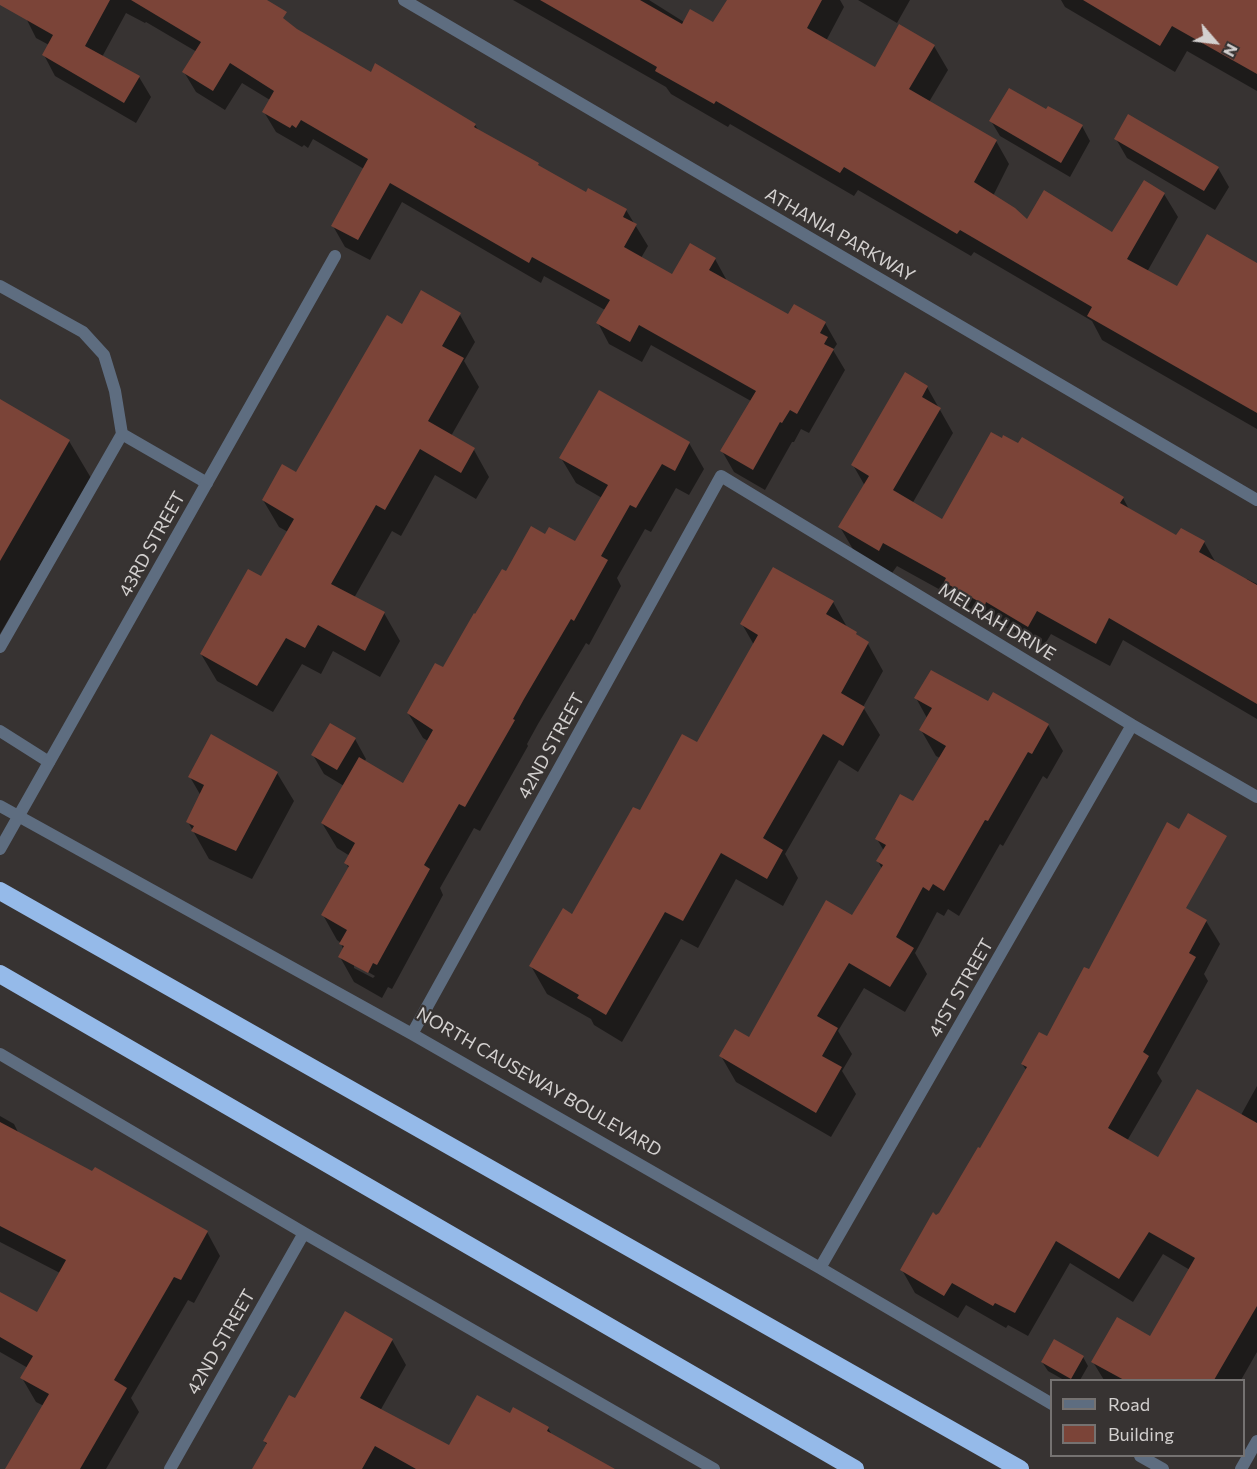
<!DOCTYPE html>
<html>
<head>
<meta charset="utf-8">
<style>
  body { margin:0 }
  #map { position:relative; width:1257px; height:1469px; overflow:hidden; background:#373332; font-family:Commissioner,sans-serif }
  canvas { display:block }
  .legend { position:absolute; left:1050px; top:1379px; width:195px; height:78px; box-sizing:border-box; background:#373332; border:2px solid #757271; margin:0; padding:8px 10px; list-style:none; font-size:18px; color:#d3d0cf }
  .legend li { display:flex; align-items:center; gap:12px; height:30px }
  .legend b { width:30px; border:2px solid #757271 }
  .north { position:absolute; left:1185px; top:12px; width:60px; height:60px; -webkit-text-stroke:4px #373332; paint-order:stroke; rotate:118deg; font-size:16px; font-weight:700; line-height:24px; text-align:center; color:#d3d0cf }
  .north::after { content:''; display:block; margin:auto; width:21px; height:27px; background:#d3d0cf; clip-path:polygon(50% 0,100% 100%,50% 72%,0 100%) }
</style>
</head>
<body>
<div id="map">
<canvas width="1257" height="1469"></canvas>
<ul class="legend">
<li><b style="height:8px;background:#5e6d80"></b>Road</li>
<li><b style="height:16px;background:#7b4438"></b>Building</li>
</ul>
<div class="north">N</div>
</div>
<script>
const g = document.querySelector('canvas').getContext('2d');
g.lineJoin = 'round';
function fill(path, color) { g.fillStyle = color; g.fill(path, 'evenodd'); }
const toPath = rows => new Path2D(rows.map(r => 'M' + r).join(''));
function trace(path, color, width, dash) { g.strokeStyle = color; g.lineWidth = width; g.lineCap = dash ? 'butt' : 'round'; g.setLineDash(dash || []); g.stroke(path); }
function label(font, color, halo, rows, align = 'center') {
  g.font = font + ' Commissioner,sans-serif'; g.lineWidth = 4.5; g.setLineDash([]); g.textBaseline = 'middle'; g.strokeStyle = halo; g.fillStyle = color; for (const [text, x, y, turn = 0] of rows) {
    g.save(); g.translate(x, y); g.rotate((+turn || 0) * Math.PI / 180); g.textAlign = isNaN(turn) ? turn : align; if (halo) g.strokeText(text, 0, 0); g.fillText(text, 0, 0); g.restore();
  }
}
fill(toPath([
  [17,0,247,0,371,74,475,125,479,131,586,194,626,210,648,246,641,258,673,276,715,259,726,279,726,281,789,316,825,323,837,344,833,350,845,370,809,433,801,429,794,442,792,442,765,490,734,472,722,451,751,401,651,345,642,362,609,344,598,323,605,310,544,276,541,283,402,202,370,260,345,247,333,226,364,169,313,139,308,148,304,145,302,147,276,132,264,112,270,100,242,83,225,110,196,92,184,72,197,52,146,22,145,23,126,13,102,57,139,77,151,97,136,123,55,76,44,55,49,45,36,38],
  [513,0,649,0,684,22,714,24,765,0,840,0,844,7,826,41,875,69,934,46,948,70,929,102,996,141,1009,164,993,196,1028,222,1113,234,1164,194,1178,217,1147,272,1177,288,1257,265,1257,429,1102,340,1092,321,974,252,971,256,858,190,854,196,730,124,728,127,671,94,666,87],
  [858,0,910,0,897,23],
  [1061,0,1257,0,1257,91,1187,51,1175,72,1065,7],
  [1046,111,1082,126,1090,141,1070,177,1000,136,991,121],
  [1116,139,1218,168,1229,187,1215,210,1127,158],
  [460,315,475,342,464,361,479,387,451,436,474,450,489,477,476,499,435,475,401,536,392,531,354,598,384,613,400,641,380,677,333,651,321,674,302,664,273,712,217,681,201,654,262,578,288,532,279,527,263,500,297,474,402,326],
  [927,387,953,433,912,504,942,521,1123,498,1130,511,1177,537,1204,542,1216,563,1246,580,1247,579,1257,584,1257,719,1123,640,1110,666,1051,634,1042,649,1000,624,998,627,960,606,955,598,897,566,892,573,854,551,840,527,865,486,853,465],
  [599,392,689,443,704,469,689,495,676,488,651,532,645,529,617,578,621,586,589,645,586,643,538,724,527,744,528,746,480,831,474,828,440,888,443,895,392,989,388,987,382,998,354,982,340,957,343,949,341,943,337,940,323,915,349,869,346,863,350,856,337,848,322,823,344,786,324,774,313,755,355,739,366,759,364,762,403,785,428,741,423,738,408,713,444,669,476,616,506,573,545,536,575,543,602,498,576,483,561,458],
  [354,964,375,976,373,978,354,968],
  [0,401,69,441,91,478,0,634],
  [833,602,847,627,868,644,883,671,863,707,880,735,858,772,839,760,785,854,798,878,783,906,736,879,698,948,681,939,622,1042,594,1025,591,1019,547,994,531,966,573,916,641,812,697,744,754,645,742,624],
  [916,698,989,703,1048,725,1063,751,1047,779,1043,776,1003,846,1000,844,959,916,948,909,944,916,937,912,915,953,927,974,905,1012,864,988,838,1031,852,1054,842,1071,856,1094,831,1137,736,1082,721,1056,749,1039,853,917,882,869,878,861,884,851,877,839,914,803,940,758,936,756,921,730,927,718],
  [277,773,294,801,252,879,209,859,188,822,201,796,190,777],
  [1206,921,1220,944,1204,974,1208,981,1157,1073,1162,1081,1127,1141,1158,1159,1241,1115,1257,1086,1257,1352,1241,1380,1104,1380,1093,1362,1151,1338,1190,1270,1163,1254,1133,1302,1070,1263,1028,1336,1008,1325,1006,1328,966,1305,958,1318,915,1293,902,1270,936,1216,940,1214,981,1150,1027,1071,1022,1064,1048,1038,1089,971],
  [0,1116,14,1124,19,1134,207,1232,220,1256,194,1303,188,1300,131,1398,139,1412,106,1469,6,1469,44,1406,36,1402,22,1378,28,1368,0,1352,0,1294,37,1315,60,1273,0,1242],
  [345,1313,392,1340,406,1365,380,1411,449,1447,510,1415,548,1428,552,1435,612,1469,254,1469,267,1445,264,1441,295,1400],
  [1083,1357,1088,1366,1080,1380,1064,1380,1048,1371,1042,1362]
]), '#0007');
fill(toPath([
  [0,0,110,0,85,46,140,76,124,103,42,55,53,35,0,5],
  [131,0,267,0,287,12,283,18,297,29,371,72,375,63,476,124,474,127,539,163,538,165,586,192,588,188,627,209,623,217,637,224,624,247,672,274,690,243,716,258,709,270,788,314,794,304,826,322,820,333,828,337,824,344,834,349,797,414,790,410,782,423,780,422,753,470,720,451,756,391,639,325,630,342,596,323,610,300,532,257,529,263,390,183,358,240,331,226,368,159,301,120,296,128,292,125,290,128,262,112,274,91,230,63,213,91,182,72,201,42],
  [540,0,640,0,682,24,690,9,713,22,727,0,822,0,807,28,875,67,899,24,935,45,909,89,997,140,974,182,1015,208,1027,219,1044,190,1112,232,1144,180,1165,193,1127,259,1177,286,1207,234,1257,263,1257,413,1087,316,1092,307,960,230,957,234,844,167,840,173,716,101,714,104,655,71,657,67],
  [1083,0,1257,0,1257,74,1172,26,1160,46],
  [1009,88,1046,109,1048,106,1083,125,1061,163,989,121],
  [1128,114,1219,167,1204,191,1114,139],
  [421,290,461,313,442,346,464,358,428,421,475,448,461,473,420,449,385,510,376,505,331,584,385,612,365,651,318,625,305,648,286,638,257,686,200,654,248,569,261,576,294,519,262,500,282,464,296,472,387,315,402,324],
  [905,372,928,386,922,397,941,408,893,490,942,519,991,432,1002,438,1003,435,1018,443,1022,437,1124,497,1120,503,1176,535,1181,528,1205,541,1199,552,1257,585,1257,704,1109,618,1096,644,1037,611,1028,627,986,602,985,605,944,582,946,578,883,543,879,551,838,527,869,476,851,465],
  [599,390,690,442,675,471,662,464,636,508,630,505,601,556,608,560,574,621,571,619,524,699,513,719,515,720,465,807,459,804,424,865,430,869,377,965,373,963,368,973,338,957,344,946,339,944,347,930,321,915,349,866,344,863,355,843,321,823,359,757,403,783,433,730,407,713,435,663,443,667,474,613,475,614,502,569,506,571,531,526,545,534,549,527,575,541,608,485,559,458],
  [0,399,70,440,0,561],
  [773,567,834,601,826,614,857,632,856,634,869,642,841,693,865,707,843,746,823,734,763,838,783,850,767,879,721,853,683,921,665,912,606,1015,577,998,579,995,529,966,563,908,572,914,633,807,640,810,682,734,697,742,758,635,740,624],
  [931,670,988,701,993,692,1049,724,1032,754,1028,752,988,821,985,820,944,891,933,884,929,891,923,887,896,937,914,948,890,987,849,963,817,1016,838,1028,822,1056,842,1067,816,1113,719,1056,735,1029,749,1037,826,900,852,915,883,865,876,861,886,845,875,839,900,794,913,801,946,746,919,730,932,708,914,698],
  [330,723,356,738,337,770,311,755],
  [211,734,278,772,236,851,191,831,194,826,186,822,204,785,188,777],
  [1188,813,1227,836,1186,908,1207,920,1189,953,1196,957,1143,1052,1149,1056,1108,1128,1158,1157,1197,1089,1257,1123,1257,1306,1214,1380,1124,1380,1091,1362,1117,1317,1150,1336,1195,1258,1149,1232,1119,1279,1056,1241,1015,1313,995,1303,993,1306,952,1283,944,1296,900,1270,933,1212,936,1215,939,1213,978,1147,980,1148,1027,1067,1021,1064,1039,1032,1047,1036,1084,967,1089,969,1167,822,1179,829],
  [0,1122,92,1171,95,1167,208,1231,181,1280,174,1277,114,1380,127,1388,80,1469,5,1469,49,1394,20,1378,33,1356,0,1337,0,1292,37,1312,66,1260,0,1226],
  [345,1311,393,1339,360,1398,449,1445,477,1395,510,1413,513,1407,549,1427,547,1431,615,1469,416,1469,375,1446,362,1469,252,1469,267,1443,263,1441,289,1395,295,1398],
  [1054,1339,1084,1356,1071,1379,1041,1362]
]), '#7b4438');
trace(toPath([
  [0,286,83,332,104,355,115,391,122,434,0,647],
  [122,434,207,483],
  [0,731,49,762]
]), '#5e6d80', 12);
trace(toPath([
  [404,0,1257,500],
  [0,806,412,1034,820,1268,1052,1404],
  [0,849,335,256],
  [412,1034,721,476,1132,725,1257,797],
  [0,1054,304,1233,714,1469],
  [820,1268,1132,725],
  [1140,1456,1163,1469],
  [170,1469,304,1233],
  [1241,1469,1257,1441]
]), '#5e6d80', 12);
trace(toPath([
  [0,891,1020,1469],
  [0,974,855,1469]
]), '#95bae9', 18);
label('18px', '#d3d0cf', '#373332', [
  ["ATHANIA PARKWAY",840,235,30],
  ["43RD STREET",152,544,-61],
  ["MELRAH DRIVE",997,622,31],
  ["42ND STREET",551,746,-61],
  ["41ST STREET",961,988,-60],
  ["NORTH CAUSEWAY BOULEVARD",539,1082,30],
  ["42ND STREET",221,1342,-60]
]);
</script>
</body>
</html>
